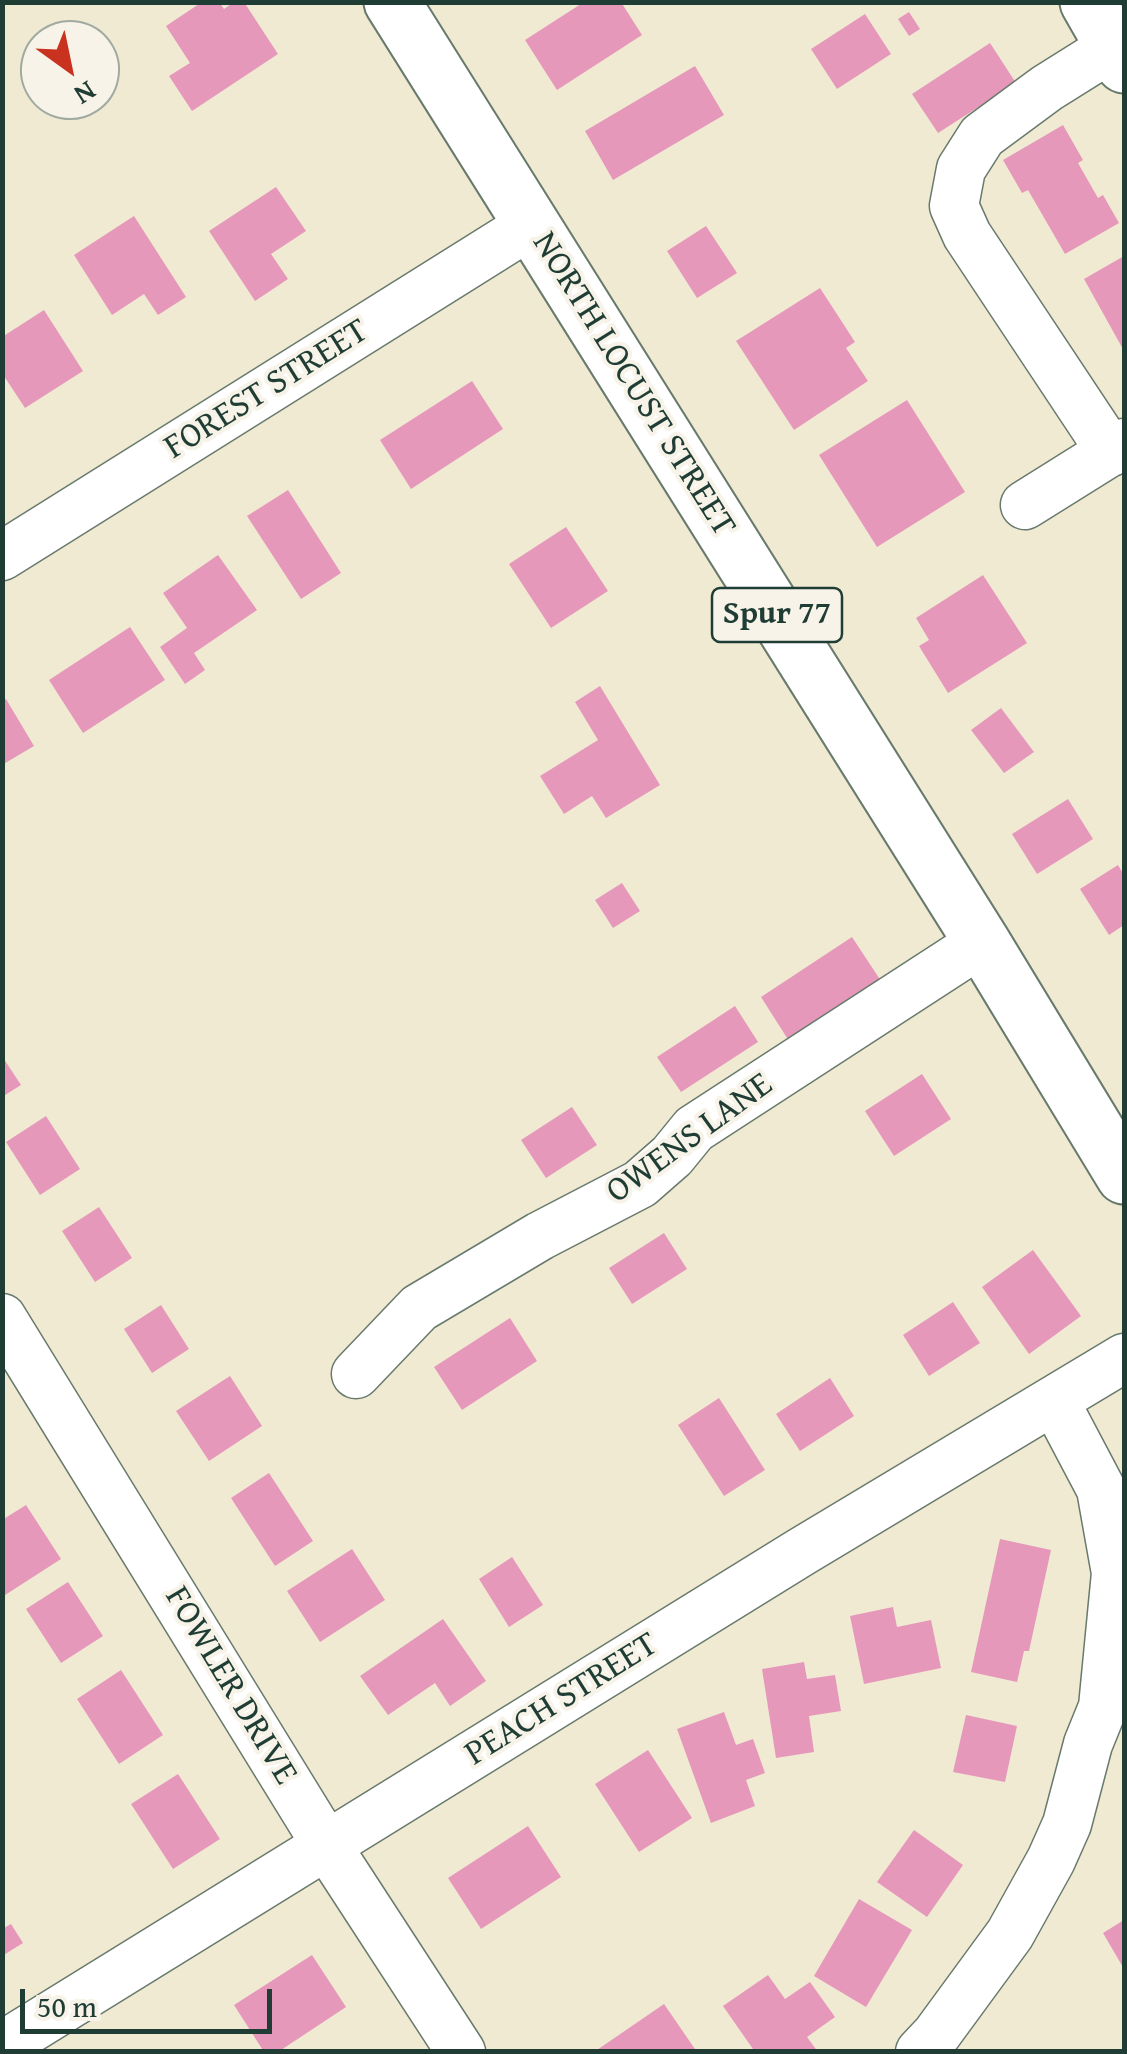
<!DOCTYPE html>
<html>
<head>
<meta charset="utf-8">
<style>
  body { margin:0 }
  #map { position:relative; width:1127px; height:2054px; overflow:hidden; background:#f0ead3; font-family:"Gentium Book Plus",serif }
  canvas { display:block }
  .frame { position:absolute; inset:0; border:5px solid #1f3d34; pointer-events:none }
  .north { position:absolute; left:20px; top:20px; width:100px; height:100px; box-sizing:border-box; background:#f7f3e8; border:2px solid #a1aaa0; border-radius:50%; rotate:147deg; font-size:28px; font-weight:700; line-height:40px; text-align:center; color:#1f3d34 }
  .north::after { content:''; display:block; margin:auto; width:35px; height:45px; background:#c8321e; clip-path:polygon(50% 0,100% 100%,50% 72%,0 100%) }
  .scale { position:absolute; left:20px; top:1989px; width:252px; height:45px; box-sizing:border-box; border:5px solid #1f3d34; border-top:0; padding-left:12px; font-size:30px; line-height:35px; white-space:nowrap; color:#1f3d34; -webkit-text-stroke:8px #f7f3e8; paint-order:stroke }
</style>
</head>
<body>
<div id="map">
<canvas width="1127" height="2054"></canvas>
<div class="frame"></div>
<div class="north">N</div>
<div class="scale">50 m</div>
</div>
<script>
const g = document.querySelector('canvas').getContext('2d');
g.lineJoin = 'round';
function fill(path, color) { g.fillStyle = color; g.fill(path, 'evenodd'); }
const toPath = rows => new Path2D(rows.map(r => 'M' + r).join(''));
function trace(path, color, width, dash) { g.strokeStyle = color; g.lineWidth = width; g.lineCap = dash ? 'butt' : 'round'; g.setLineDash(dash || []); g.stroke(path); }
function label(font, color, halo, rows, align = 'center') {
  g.font = font + ' "Gentium Book Plus",serif'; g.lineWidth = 8; g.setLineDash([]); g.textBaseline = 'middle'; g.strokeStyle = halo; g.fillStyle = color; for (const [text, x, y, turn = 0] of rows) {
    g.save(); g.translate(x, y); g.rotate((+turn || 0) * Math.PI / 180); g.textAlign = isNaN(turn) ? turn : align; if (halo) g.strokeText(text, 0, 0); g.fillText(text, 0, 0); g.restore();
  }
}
fill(toPath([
  [202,2,219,2,224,9,234,2,244,2,278,54,192,111,169,76,190,63,166,26],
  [584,2,621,2,642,35,557,90,525,40],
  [909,12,920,29,909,36,898,19],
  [865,14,891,54,837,89,811,49],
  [990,43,1016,83,938,133,912,94],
  [695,66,724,115,613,180,585,131],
  [1063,125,1083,160,1078,163,1098,198,1103,195,1119,223,1065,254,1028,190,1022,193,1003,160],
  [276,187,306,231,271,254,288,279,255,301,209,231],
  [134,216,186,297,158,315,144,294,112,315,74,255],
  [706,226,737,273,697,298,667,251],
  [1124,256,1124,351,1084,279],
  [820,288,855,342,846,348,868,381,794,430,736,341],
  [44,310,83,371,25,408,2,373,2,337],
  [472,381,503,429,411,489,380,440],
  [907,400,965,492,877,547,819,455],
  [288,490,341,573,301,599,247,516],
  [566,527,608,591,551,628,509,564],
  [218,555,257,610,194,653,205,670,185,684,160,647,187,628,163,593],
  [983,575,1027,643,948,693,919,646,929,640,916,618],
  [130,627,165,680,83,733,49,680],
  [600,686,660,785,606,818,592,796,564,814,540,776,598,740,575,702],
  [6,699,34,746,2,765,2,701],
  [1001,708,1034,752,1004,773,971,730],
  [1068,799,1093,839,1037,874,1012,834],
  [1118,865,1124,875,1124,925,1109,935,1080,889],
  [622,883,640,911,613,928,595,900],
  [852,937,881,981,789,1041,761,997],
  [735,1006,758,1042,681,1092,657,1057],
  [2,1056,21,1085,2,1097],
  [922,1074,951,1119,894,1156,865,1111],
  [572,1107,597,1145,546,1178,521,1140],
  [46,1116,80,1169,40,1195,6,1142],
  [99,1207,132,1258,95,1282,62,1231],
  [664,1233,687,1269,632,1304,609,1268],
  [1033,1250,1081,1316,1029,1354,982,1287],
  [953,1302,980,1343,929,1376,903,1335],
  [161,1305,189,1349,152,1373,124,1329],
  [510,1318,537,1361,462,1410,434,1367],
  [230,1376,262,1426,209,1461,176,1411],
  [830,1378,854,1416,800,1451,776,1414],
  [719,1398,765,1470,724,1496,678,1425],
  [269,1473,313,1541,275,1566,231,1498],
  [26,1505,61,1559,2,1597,2,1520],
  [1000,1539,1051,1550,1029,1651,1024,1651,1017,1682,971,1672],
  [352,1549,385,1600,320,1642,287,1591],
  [512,1557,543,1605,509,1627,479,1579],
  [68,1582,103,1636,61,1663,26,1609],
  [893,1607,897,1627,931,1620,941,1668,864,1684,850,1616],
  [443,1619,486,1681,450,1706,435,1683,388,1715,360,1676],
  [804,1662,807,1679,835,1675,841,1711,809,1716,814,1752,776,1758,762,1669],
  [121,1670,163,1735,119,1764,77,1699],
  [724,1712,736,1745,753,1739,765,1773,746,1780,755,1806,711,1823,677,1729],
  [966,1715,1017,1726,1005,1782,953,1772],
  [648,1750,692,1818,639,1852,595,1784],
  [178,1774,220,1839,173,1869,131,1804],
  [528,1826,561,1877,481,1929,448,1878],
  [914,1830,963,1865,927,1917,877,1882],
  [859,1899,912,1930,866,2007,814,1976],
  [1124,1920,1124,1969,1103,1933],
  [11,1924,23,1943,2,1956,2,1929],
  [312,1955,346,2007,278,2052,264,2052,234,2005],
  [768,1975,785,1999,810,1982,835,2017,807,2037,818,2052,755,2052,723,2006],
  [664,2004,697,2052,594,2052]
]), '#e698bb');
const minor = toPath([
  [1111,452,967,235,954,206,961,169,982,136,1047,88,1114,46],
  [1025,505,1124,443],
  [2,556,532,224],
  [2,1318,327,1846,461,2052],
  [356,1374,419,1308,540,1236,640,1184,672,1156,694,1129,982,942],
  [2,2046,801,1552,1124,1358],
  [920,2052,936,2035,1010,1934,1051,1860,1067,1824,1088,1744,1103,1707,1116,1573,1101,1489,1054,1400]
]);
const major = toPath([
  [392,2,982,942,1124,1176],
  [1088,2,1124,65]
]);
trace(minor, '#687a6c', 51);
trace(major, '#687a6c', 59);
trace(minor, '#fff', 48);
trace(major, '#fff', 55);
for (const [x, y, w] of [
  [777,615,130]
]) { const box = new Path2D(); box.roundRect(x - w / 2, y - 27, w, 54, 8); g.fillStyle = '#f7f3e8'; g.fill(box); trace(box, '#1f3d34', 2.5); }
label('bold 32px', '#1f3d34', null, [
  ["Spur 77",777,615]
]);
label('35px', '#1f3d34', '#f7f3e8', [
  ["NORTH LOCUST STREET",633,385,58],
  ["FOREST STREET",267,390,-32],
  ["OWENS LANE",690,1139,-36],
  ["FOWLER DRIVE",230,1686,59],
  ["PEACH STREET",562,1700,-32]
]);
</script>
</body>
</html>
